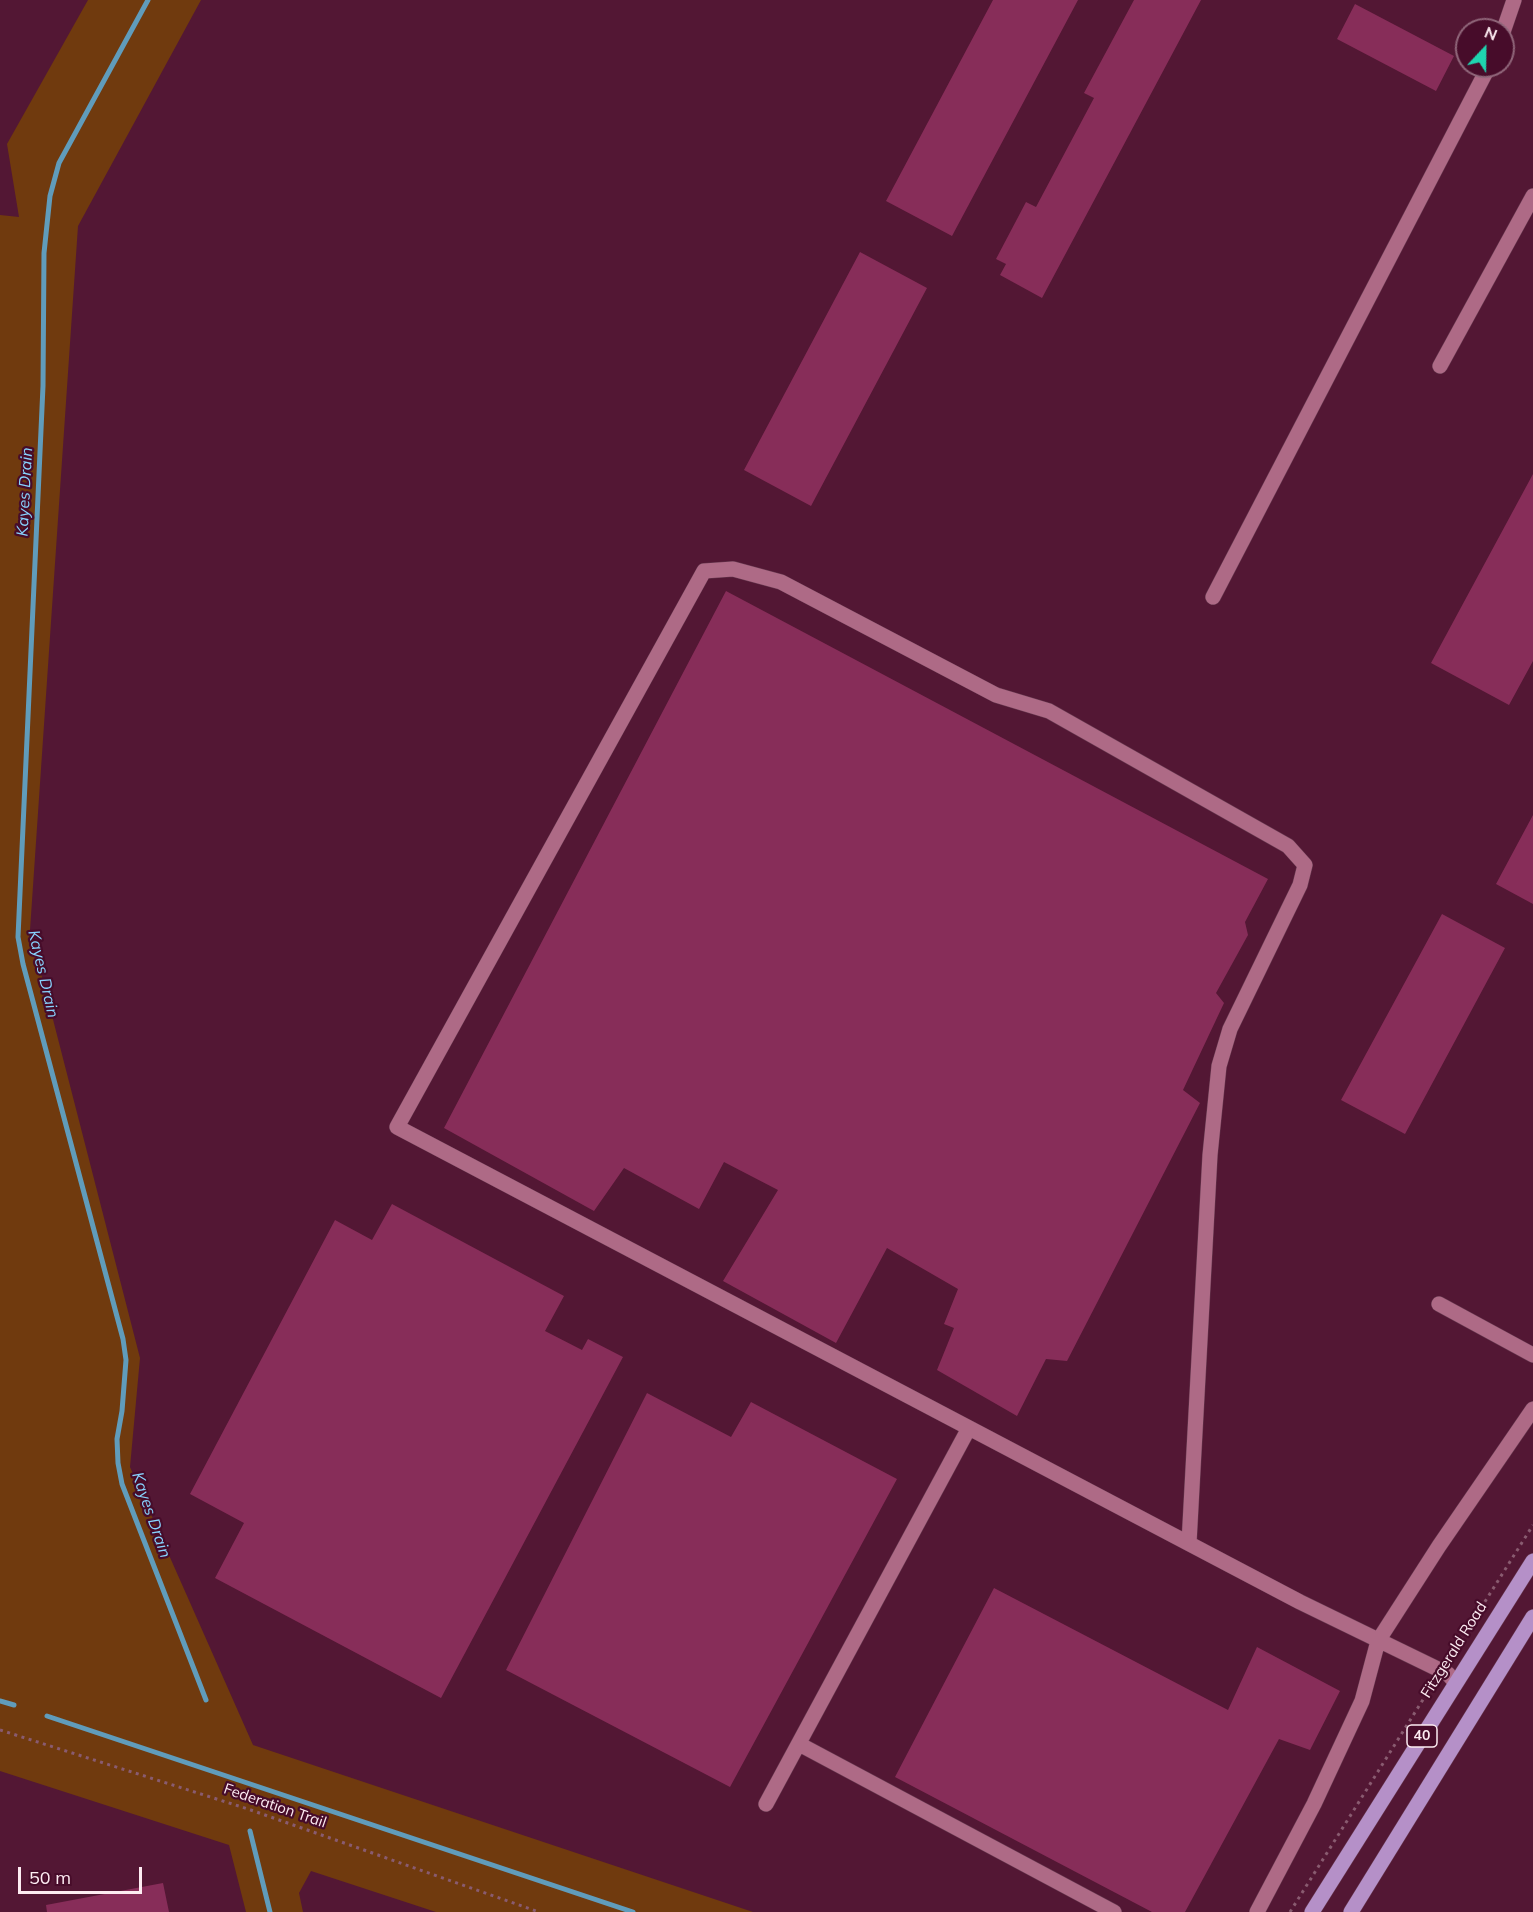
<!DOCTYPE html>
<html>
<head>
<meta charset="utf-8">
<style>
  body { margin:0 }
  #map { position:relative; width:1533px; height:1912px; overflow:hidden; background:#531734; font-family:Mulish,sans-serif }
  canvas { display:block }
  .north { position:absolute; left:1455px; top:18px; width:60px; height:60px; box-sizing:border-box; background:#470c2a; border:2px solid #90667a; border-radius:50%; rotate:22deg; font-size:16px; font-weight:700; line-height:24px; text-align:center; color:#fdecf2 }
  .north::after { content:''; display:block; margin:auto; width:21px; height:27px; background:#1fd5b0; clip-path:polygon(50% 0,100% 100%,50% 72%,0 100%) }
  .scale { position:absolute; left:18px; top:1867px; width:124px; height:27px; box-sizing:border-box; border:3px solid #fdecf2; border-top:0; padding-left:8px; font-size:18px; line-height:21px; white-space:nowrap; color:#fdecf2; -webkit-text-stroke:4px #470c2a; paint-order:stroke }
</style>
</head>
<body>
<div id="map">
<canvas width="1533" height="1912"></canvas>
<div class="north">N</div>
<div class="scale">50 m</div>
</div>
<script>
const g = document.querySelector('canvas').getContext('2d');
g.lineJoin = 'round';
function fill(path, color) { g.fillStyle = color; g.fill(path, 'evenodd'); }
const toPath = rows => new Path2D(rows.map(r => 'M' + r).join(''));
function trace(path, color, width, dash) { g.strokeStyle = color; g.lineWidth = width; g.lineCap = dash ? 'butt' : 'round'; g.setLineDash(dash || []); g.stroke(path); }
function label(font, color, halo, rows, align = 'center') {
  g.font = font + ' Mulish,sans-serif'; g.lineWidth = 4.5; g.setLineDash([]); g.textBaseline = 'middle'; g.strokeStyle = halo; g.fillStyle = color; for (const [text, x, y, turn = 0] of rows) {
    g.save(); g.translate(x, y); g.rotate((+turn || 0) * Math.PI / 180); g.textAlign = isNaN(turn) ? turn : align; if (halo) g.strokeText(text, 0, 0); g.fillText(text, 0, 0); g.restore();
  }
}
fill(toPath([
  [88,0,201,0,78,226,30,930,140,1358,130,1467,253,1745,753,1912,436,1912,311,1871,299,1893,303,1912,246,1912,229,1845,0,1771,0,215,19,217,7,144]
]), '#703a0e');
trace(toPath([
  [148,0,59,163,50,196,44,253,43,386,18,937,23,964,123,1339,126,1360,122,1411,117,1439,118,1463,122,1484,206,1700],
  [0,1701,14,1705],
  [47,1716,633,1912],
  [250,1831,270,1912]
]), '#609cbb', 5);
fill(toPath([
  [993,0,1078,0,952,236,886,201],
  [1134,0,1201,0,1042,298,1000,275,1006,264,996,259,1026,202,1036,207,1094,98,1084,93],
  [1355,4,1454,56,1436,91,1337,39],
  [860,252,927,288,811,506,744,470],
  [1533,474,1533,661,1509,705,1431,663],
  [726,591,1268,879,1245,922,1248,935,1216,993,1224,1003,1183,1090,1200,1103,1067,1361,1046,1359,1017,1416,937,1370,954,1328,944,1324,958,1289,887,1248,836,1343,723,1281,778,1190,724,1162,699,1209,624,1168,594,1211,444,1128],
  [1533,815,1533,904,1496,884],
  [1442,914,1505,948,1405,1134,1341,1100],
  [392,1204,564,1296,545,1331,582,1350,588,1339,623,1357,441,1698,215,1578,244,1523,190,1494,335,1220,372,1240],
  [647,1393,731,1437,751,1402,897,1479,730,1787,506,1670],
  [994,1588,1228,1710,1257,1647,1340,1691,1310,1750,1279,1739,1185,1912,1152,1912,895,1777],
  [163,1883,169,1912,47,1912,46,1905]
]), '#872d59');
const minor = toPath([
  [1503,32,1514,0],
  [1440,366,1533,196],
  [1213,597,1489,66],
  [1439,1304,1533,1355],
  [1189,1543,1210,1155,1219,1066,1230,1029,1300,885,1305,865,1288,846,1049,711,996,695,781,582,733,569,704,571,397,1127,1300,1602,1448,1674,1455,1682],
  [799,1744,1114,1912],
  [766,1804,969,1428],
  [1257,1912,1314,1804,1362,1701,1378,1641,1439,1546,1533,1409]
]);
const major = toPath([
  [1312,1912,1533,1561],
  [1351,1912,1533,1617]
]);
trace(minor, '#66394f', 16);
trace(major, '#66394f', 16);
trace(toPath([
  [1449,1659,1533,1525],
  [0,1730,248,1809,539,1912],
  [1290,1912,1434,1682]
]), '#895b70', 3, [3, 4.5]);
trace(minor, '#ae6a86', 15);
trace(major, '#b590c8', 15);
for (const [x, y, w] of [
  [1422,1736,30]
]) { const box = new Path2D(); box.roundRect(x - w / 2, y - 11, w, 22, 4.5); g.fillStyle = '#470c2a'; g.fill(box); trace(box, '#fdecf2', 1.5); }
label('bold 14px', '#fdecf2', null, [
  ["40",1422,1736]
]);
label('15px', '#fdecf2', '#470c2a', [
  ["Fitzgerald Road",1454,1650,-58],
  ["Federation Trail",275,1806,19]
]);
label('italic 16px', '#88d4fe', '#470c2a', [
  ["Kayes Drain",25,492,-87],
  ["Kayes Drain",43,974,77],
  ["Kayes Drain",151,1515,71]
]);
</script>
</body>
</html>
